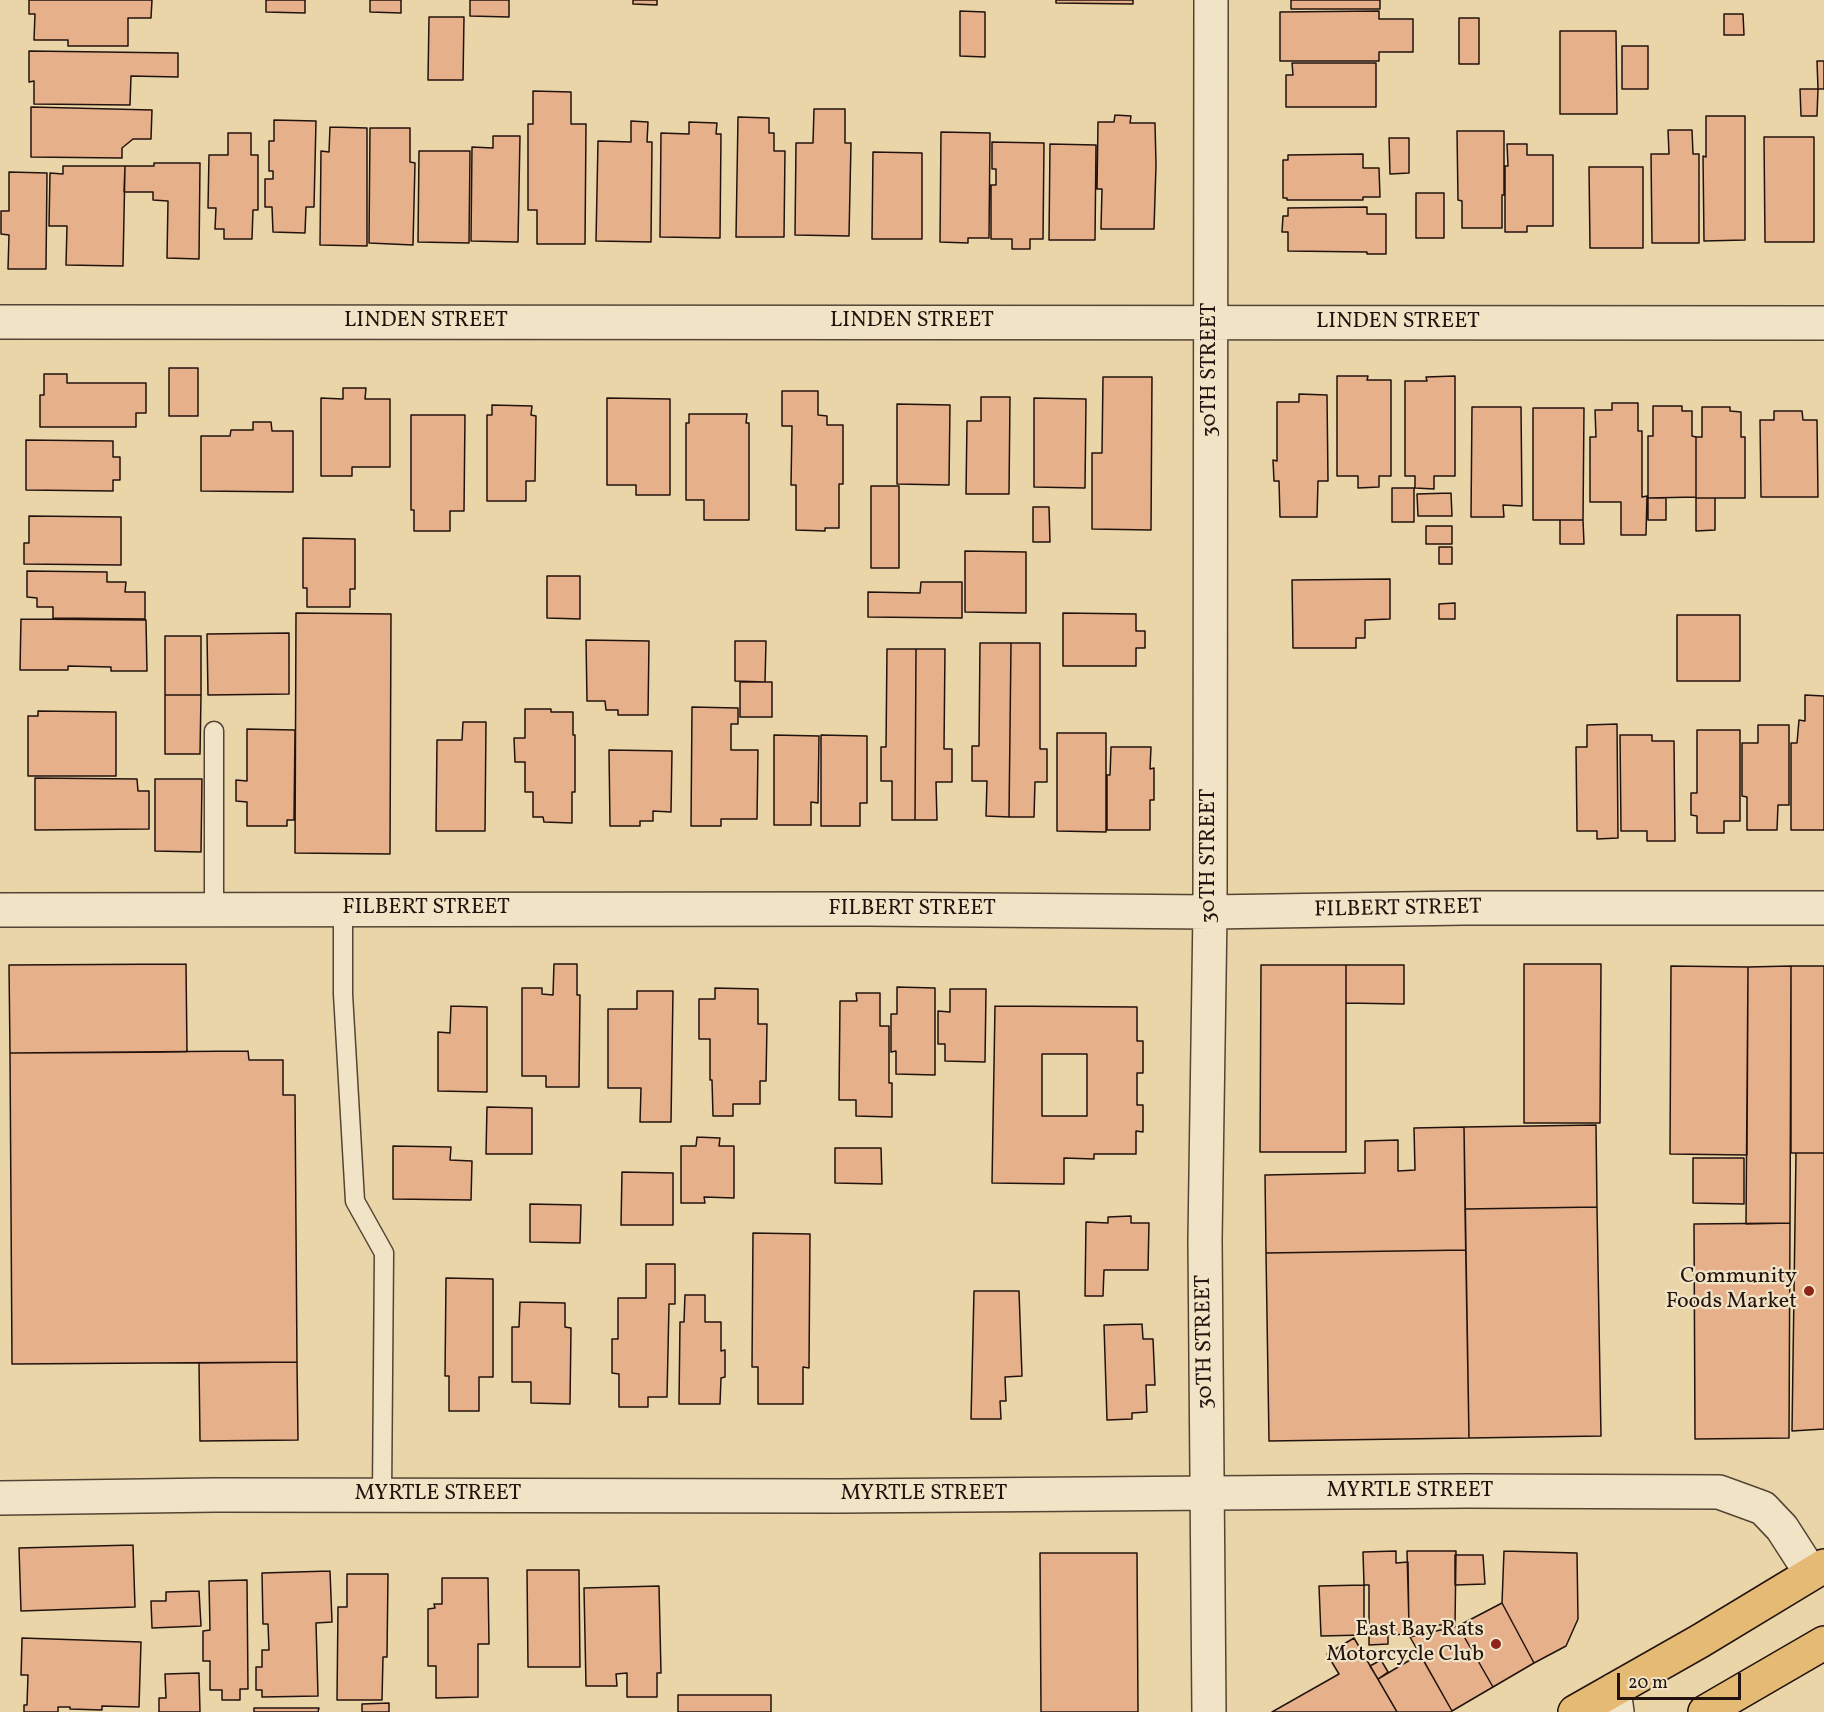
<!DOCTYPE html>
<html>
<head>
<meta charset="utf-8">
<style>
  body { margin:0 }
  #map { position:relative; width:1824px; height:1712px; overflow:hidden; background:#e9d5a7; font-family:Vollkorn,serif }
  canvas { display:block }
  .scale { position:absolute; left:1617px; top:1673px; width:124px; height:27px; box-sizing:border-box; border:3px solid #23130e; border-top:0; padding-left:8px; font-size:18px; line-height:21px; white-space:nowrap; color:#23130e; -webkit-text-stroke:4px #f1e4c6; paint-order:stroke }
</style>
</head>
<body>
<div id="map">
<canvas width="1824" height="1712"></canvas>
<div class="scale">20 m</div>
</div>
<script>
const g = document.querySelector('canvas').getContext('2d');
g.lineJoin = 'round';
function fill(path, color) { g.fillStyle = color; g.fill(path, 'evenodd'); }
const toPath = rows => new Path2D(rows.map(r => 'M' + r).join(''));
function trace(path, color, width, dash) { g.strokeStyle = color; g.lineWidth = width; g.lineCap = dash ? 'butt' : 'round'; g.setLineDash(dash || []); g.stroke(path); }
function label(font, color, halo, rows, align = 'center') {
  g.font = font + ' Vollkorn,serif'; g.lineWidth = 4.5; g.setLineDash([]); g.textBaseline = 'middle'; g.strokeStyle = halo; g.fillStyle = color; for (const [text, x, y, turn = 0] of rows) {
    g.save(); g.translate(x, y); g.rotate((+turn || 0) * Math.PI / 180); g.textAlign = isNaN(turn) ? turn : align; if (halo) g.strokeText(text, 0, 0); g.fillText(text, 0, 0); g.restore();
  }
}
const building = toPath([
  [29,0,152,0,151,18,128,18,128,46,68,46,68,40,34,40,35,14,29,14,29,0],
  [266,0,305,0,305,13,266,12,266,0],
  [370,0,401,0,401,13,370,12,370,0],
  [470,0,509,0,509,17,470,16,470,0],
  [633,0,657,0,657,5,633,4,633,0],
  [1056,0,1133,0,1133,4,1056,3,1056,0],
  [1291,0,1380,0,1380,9,1291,9,1291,0],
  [960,11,985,12,985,57,960,56,960,11],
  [1379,11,1379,19,1413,19,1413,52,1379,52,1379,61,1280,61,1280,12,1379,11],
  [1724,14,1743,14,1744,35,1724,35,1724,14],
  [429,17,464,17,463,80,428,80,429,17],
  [1459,18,1479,18,1479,64,1459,64,1459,18],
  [1560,31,1616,31,1617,114,1560,114,1560,31],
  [1622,46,1648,46,1648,89,1622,89,1622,46],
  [29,51,178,53,178,77,131,76,130,105,34,104,34,81,29,82,29,51],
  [1817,61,1824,61,1824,89,1818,89,1817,61],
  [1292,63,1376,63,1376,107,1286,107,1286,75,1293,75,1292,63],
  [1800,89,1818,89,1817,116,1801,116,1800,89],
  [533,91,571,92,571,124,586,124,585,244,537,244,537,210,528,210,528,124,533,124,533,91],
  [31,107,152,110,151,139,133,139,122,148,122,158,31,157,31,107],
  [814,109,845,109,845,143,851,143,849,236,795,235,796,143,813,143,814,109],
  [1115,115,1131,116,1130,123,1155,123,1156,165,1154,229,1101,229,1102,189,1097,189,1098,122,1114,122,1115,115],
  [1706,116,1745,116,1745,240,1704,241,1703,156,1706,157,1706,116],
  [738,117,769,118,769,133,774,133,774,151,785,151,784,237,736,237,738,117],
  [274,120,316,121,314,207,306,207,305,233,273,232,272,207,265,207,265,179,273,179,273,171,269,171,269,141,274,141,274,120],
  [631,121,648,122,647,142,652,142,651,242,596,241,598,141,631,142,631,121],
  [689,122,717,123,716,134,721,134,720,238,660,237,661,133,689,134,689,122],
  [330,127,367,128,367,246,320,245,321,151,329,152,330,127],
  [370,128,410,128,410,162,415,163,413,245,369,243,370,128],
  [1668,130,1692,130,1693,154,1699,154,1699,243,1652,243,1651,154,1669,154,1668,130],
  [1457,131,1504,131,1504,195,1502,195,1502,228,1462,228,1462,201,1458,200,1457,131],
  [941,132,990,133,989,238,968,238,968,243,940,242,941,132],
  [228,133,251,133,251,155,258,155,258,210,253,210,252,239,224,239,224,229,215,229,216,208,208,208,209,155,228,155,228,133],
  [493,136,520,136,518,242,471,241,472,147,493,148,493,136],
  [1764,137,1814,137,1814,242,1765,242,1764,137],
  [1389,138,1409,138,1409,173,1390,174,1389,138],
  [992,142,1044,143,1043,239,1030,239,1030,249,1012,249,1012,239,991,239,991,185,996,185,996,169,992,169,992,142],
  [1050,144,1096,145,1095,240,1049,240,1050,144],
  [1507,144,1527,144,1527,155,1553,155,1553,226,1527,226,1527,232,1505,232,1505,166,1508,166,1507,144],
  [419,151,470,151,469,243,418,242,419,151],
  [873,152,922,153,922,239,872,239,873,152],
  [1363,154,1363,168,1379,168,1380,197,1363,197,1363,200,1287,200,1287,198,1283,198,1283,160,1288,160,1288,155,1363,154],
  [154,163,200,163,199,259,167,258,168,201,153,200,153,192,124,192,125,166,154,166,154,163],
  [63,166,125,166,123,266,66,265,67,226,49,226,50,173,63,174,63,166],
  [1589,167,1643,167,1643,248,1590,248,1589,167],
  [9,172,47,173,46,269,8,269,9,235,1,234,1,211,9,211,9,172],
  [1416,193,1444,193,1444,238,1416,238,1416,193],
  [1367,207,1367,214,1386,214,1386,254,1367,254,1367,252,1288,251,1288,232,1282,232,1283,216,1288,216,1288,208,1367,207],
  [169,368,198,368,198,416,169,416,169,368],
  [44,374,67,374,67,383,146,383,146,413,136,413,136,427,40,427,40,395,44,395,44,374],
  [1337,376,1368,376,1367,380,1391,380,1391,476,1379,476,1379,487,1358,488,1358,476,1337,476,1337,376],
  [1455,376,1455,476,1434,476,1434,489,1415,488,1415,476,1405,476,1405,381,1427,381,1426,377,1455,376],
  [1103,377,1152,377,1151,530,1092,529,1092,453,1102,453,1103,377],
  [343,388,366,388,365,399,390,399,390,467,352,467,352,476,321,476,321,398,343,399,343,388],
  [782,391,818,391,818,415,827,416,827,425,843,425,843,484,839,484,839,528,825,528,825,531,796,530,796,485,791,485,792,426,782,426,782,391],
  [1299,394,1327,395,1328,481,1318,481,1317,517,1280,517,1279,481,1274,481,1273,460,1277,461,1277,402,1299,402,1299,394],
  [981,397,1010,397,1009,494,966,494,967,421,981,421,981,397],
  [607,398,670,399,670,495,636,495,636,485,607,485,607,398],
  [1034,398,1086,399,1085,488,1034,487,1034,398],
  [1612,403,1638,403,1638,431,1642,431,1642,497,1647,496,1646,535,1621,535,1621,502,1590,502,1590,437,1596,437,1595,410,1612,410,1612,403],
  [897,404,950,405,949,485,897,484,897,404],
  [492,405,532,406,531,415,536,416,535,481,526,481,526,501,487,501,487,415,492,415,492,405],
  [1653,406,1682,406,1682,411,1692,411,1692,436,1696,437,1696,497,1648,498,1648,436,1653,436,1653,406],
  [1472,407,1521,407,1522,506,1503,505,1504,517,1471,517,1472,407],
  [1702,407,1730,407,1730,411,1741,412,1741,437,1745,437,1745,498,1696,498,1696,437,1702,437,1702,407],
  [1533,408,1584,408,1583,520,1533,520,1533,408],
  [1774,411,1802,411,1803,420,1817,420,1818,497,1761,497,1760,420,1774,420,1774,411],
  [689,414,747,414,746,423,749,423,749,520,704,520,704,500,686,500,686,423,689,423,689,414],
  [411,415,465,415,464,511,450,511,450,531,414,531,414,510,411,510,411,415],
  [253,422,271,422,272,431,293,431,293,492,201,491,201,436,230,436,231,430,253,430,253,422],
  [26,440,113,441,113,457,120,457,120,480,113,480,113,491,26,490,26,440],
  [871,486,899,486,899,568,871,568,871,486],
  [1392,488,1414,488,1414,522,1392,522,1392,488],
  [1451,493,1452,516,1418,516,1417,494,1451,493],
  [1648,498,1666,498,1666,520,1648,520,1648,498],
  [1696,498,1715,498,1715,530,1696,531,1696,498],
  [1033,507,1049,507,1050,542,1033,542,1033,507],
  [29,516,121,517,121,565,24,564,24,543,29,543,29,516],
  [1560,520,1583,520,1584,544,1560,544,1560,520],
  [1426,526,1452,526,1452,544,1426,544,1426,526],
  [303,538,355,539,355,589,350,589,350,607,307,607,307,588,303,588,303,538],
  [1439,547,1452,547,1452,564,1439,564,1439,547],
  [965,551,1026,552,1026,613,965,612,965,551],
  [27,571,107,572,107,582,126,582,125,592,145,592,145,619,53,618,53,607,37,607,37,598,27,597,27,571],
  [547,576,580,576,580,619,547,618,547,576],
  [1390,579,1390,619,1365,620,1365,638,1356,638,1356,648,1293,648,1292,580,1390,579],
  [921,582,962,582,962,618,868,617,868,592,920,593,921,582],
  [1455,603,1455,619,1439,619,1439,604,1455,603],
  [296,613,391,614,390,854,295,853,296,613],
  [1063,613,1136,614,1136,631,1145,631,1145,648,1136,648,1136,666,1063,666,1063,613],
  [1677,615,1740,615,1740,681,1677,681,1677,615],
  [21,619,146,620,147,671,111,671,111,667,68,666,68,670,20,670,21,619],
  [289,633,289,694,208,695,207,634,289,633],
  [165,636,201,636,201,695,165,695,165,636],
  [586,640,649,641,648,715,618,715,618,710,606,710,605,701,587,701,586,640],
  [735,641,766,641,765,682,735,681,735,641],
  [980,643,1011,643,1009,817,986,816,987,781,972,781,972,746,979,746,980,643],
  [1011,643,1040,643,1040,749,1047,749,1047,782,1035,782,1034,817,1009,817,1011,643],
  [887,649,916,649,915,820,892,820,892,781,881,781,881,747,886,747,887,649],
  [916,649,945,649,944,749,952,749,952,782,936,782,937,820,915,820,916,649],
  [740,682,772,682,772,717,740,717,740,682],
  [165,695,201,695,200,754,165,754,165,695],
  [1805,695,1824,696,1824,830,1791,830,1791,743,1797,743,1799,720,1805,721,1805,695],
  [692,707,738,708,738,724,731,724,731,750,758,750,757,819,721,819,721,826,691,826,692,707],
  [525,709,551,709,551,712,573,712,573,735,575,735,575,792,572,792,572,823,544,822,543,817,533,817,533,792,525,792,525,762,515,762,514,738,525,738,525,709],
  [38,711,116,712,116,776,28,776,28,716,38,716,38,711],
  [463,722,486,722,485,831,436,831,437,740,462,740,463,722],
  [1617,724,1618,838,1597,839,1597,831,1577,831,1576,747,1587,747,1587,725,1617,724],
  [1758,725,1789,725,1789,805,1778,805,1777,830,1747,830,1747,797,1742,796,1742,743,1758,743,1758,725],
  [247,729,295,730,294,820,287,820,287,826,247,826,247,802,236,801,236,780,247,781,247,729],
  [1697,730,1740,730,1740,821,1724,821,1724,833,1697,833,1697,816,1691,815,1691,793,1697,793,1697,730],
  [1057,733,1106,733,1106,832,1057,831,1057,733],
  [774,735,819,736,818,803,811,802,811,825,774,825,774,735],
  [821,735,867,736,867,803,860,803,860,826,821,826,821,735],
  [1620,735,1652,735,1652,741,1674,741,1675,841,1647,841,1647,831,1621,831,1620,735],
  [1111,747,1151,747,1150,769,1154,768,1154,800,1150,800,1150,830,1107,830,1107,775,1110,775,1111,747],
  [609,750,672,751,671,812,653,811,653,821,640,821,640,826,610,826,609,750],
  [35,778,137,779,138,791,149,791,149,829,35,830,35,778],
  [155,779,202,779,201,852,155,851,155,779],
  [186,964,187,1052,10,1053,9,965,186,964],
  [554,964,577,964,577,995,580,995,579,1087,546,1087,546,1076,522,1076,522,988,542,988,542,994,553,995,554,964],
  [1524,964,1601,964,1600,1123,1524,1123,1524,964],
  [1261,965,1346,965,1346,1152,1260,1152,1261,965],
  [1346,965,1404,965,1404,1004,1346,1003,1346,965],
  [1671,966,1748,967,1747,1155,1670,1154,1671,966],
  [1791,966,1824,966,1824,1153,1791,1153,1791,966],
  [1791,966,1790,1223,1746,1224,1748,967,1791,966],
  [897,987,935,988,935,1075,896,1074,896,1051,891,1052,891,1014,897,1014,897,987],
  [715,988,758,989,758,1024,767,1024,766,1081,760,1081,760,1104,733,1104,733,1116,713,1116,712,1080,710,1080,710,1039,699,1039,699,999,715,999,715,988],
  [950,989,986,989,985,1062,945,1061,945,1044,938,1044,938,1011,950,1012,950,989],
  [637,991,673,991,671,1122,640,1122,641,1088,608,1088,608,1009,637,1009,637,991],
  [856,993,880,993,880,1026,889,1026,889,1083,892,1083,892,1117,856,1116,856,1100,839,1100,840,1001,857,1001,856,993],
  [451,1006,487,1007,487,1092,438,1091,438,1032,450,1033,451,1006],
  [995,1006,1137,1007,1137,1041,1143,1041,1143,1073,1137,1073,1137,1105,1143,1105,1143,1132,1136,1131,1136,1154,1094,1154,1094,1159,1064,1158,1064,1184,992,1183,995,1006],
  [1042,1054,1087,1054,1087,1116,1042,1116,1042,1054],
  [248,1051,249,1060,283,1060,283,1095,295,1095,297,1362,12,1364,10,1053,248,1051],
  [487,1107,532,1108,532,1154,486,1154,487,1107],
  [1596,1125,1597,1207,1465,1209,1464,1127,1596,1125],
  [1464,1127,1466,1250,1266,1253,1265,1175,1365,1173,1365,1141,1398,1140,1398,1171,1415,1170,1414,1128,1464,1127],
  [697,1137,720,1138,719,1146,734,1146,734,1198,704,1197,705,1203,681,1203,681,1146,696,1146,697,1137],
  [393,1146,451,1147,450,1160,472,1161,471,1200,393,1199,393,1146],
  [835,1148,881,1148,882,1184,835,1183,835,1148],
  [1796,1153,1824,1153,1824,1429,1792,1431,1796,1153],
  [1693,1158,1744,1158,1744,1204,1693,1203,1693,1158],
  [622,1172,673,1173,673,1225,621,1225,622,1172],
  [530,1204,581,1205,580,1243,530,1242,530,1204],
  [1597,1207,1601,1436,1469,1438,1465,1209,1597,1207],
  [1131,1216,1131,1223,1149,1223,1148,1270,1104,1270,1103,1296,1085,1296,1086,1222,1108,1223,1108,1217,1131,1216],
  [1790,1223,1789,1438,1695,1439,1694,1224,1790,1223],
  [753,1233,810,1234,809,1368,803,1367,803,1404,758,1404,758,1367,752,1367,753,1233],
  [1466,1250,1469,1438,1269,1441,1266,1253,1466,1250],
  [646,1264,675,1264,675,1304,669,1304,667,1397,648,1397,648,1407,619,1407,619,1374,612,1373,612,1339,618,1339,618,1298,646,1298,646,1264],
  [446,1278,493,1279,493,1377,479,1377,479,1411,449,1411,449,1376,445,1376,446,1278],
  [974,1291,1019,1291,1022,1376,1005,1377,1006,1401,1000,1401,1001,1419,971,1419,974,1291],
  [685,1295,705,1295,705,1322,721,1322,721,1351,725,1350,725,1377,721,1378,720,1404,679,1404,680,1322,684,1322,685,1295],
  [520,1302,565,1303,565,1327,571,1328,570,1404,531,1403,531,1382,512,1382,512,1327,519,1327,520,1302],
  [1142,1324,1143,1339,1153,1339,1155,1385,1146,1385,1147,1412,1132,1413,1132,1419,1107,1420,1104,1325,1142,1324],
  [297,1362,298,1440,200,1441,199,1363,297,1362],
  [133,1545,135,1607,21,1611,19,1548,133,1545],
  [1396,1551,1396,1563,1408,1562,1409,1634,1388,1635,1388,1644,1369,1645,1369,1585,1364,1585,1363,1552,1396,1551],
  [1407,1551,1456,1551,1455,1625,1409,1625,1407,1551],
  [1504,1551,1577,1553,1578,1619,1566,1646,1534,1663,1502,1603,1504,1551],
  [1040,1553,1137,1553,1138,1712,1041,1712,1040,1553],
  [1455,1555,1483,1555,1485,1584,1455,1585,1455,1555],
  [527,1570,579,1570,580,1667,528,1667,527,1570],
  [330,1571,332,1622,316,1623,318,1696,262,1697,262,1690,256,1690,256,1667,262,1667,262,1650,269,1650,268,1624,263,1624,262,1573,330,1571],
  [347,1574,388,1574,387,1657,383,1657,382,1700,337,1700,338,1607,347,1607,347,1574],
  [442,1578,488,1578,489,1644,478,1644,478,1697,436,1698,436,1666,428,1666,428,1609,435,1608,434,1604,442,1604,442,1578],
  [247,1580,248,1689,240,1689,240,1700,222,1700,222,1690,210,1690,210,1661,203,1661,203,1631,210,1630,209,1581,247,1580],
  [1364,1585,1364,1635,1321,1636,1319,1586,1364,1585],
  [659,1586,661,1673,657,1673,657,1697,627,1697,627,1673,616,1674,617,1686,586,1686,584,1588,659,1586],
  [199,1591,201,1626,152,1628,151,1601,166,1601,166,1592,199,1591],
  [1502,1603,1534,1663,1493,1687,1458,1626,1502,1603],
  [1458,1626,1493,1687,1452,1711,1410,1637,1458,1626],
  [22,1638,141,1642,139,1707,102,1706,102,1710,70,1709,70,1707,58,1707,58,1712,24,1712,24,1705,27,1705,28,1675,21,1675,22,1638],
  [1354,1638,1397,1712,1272,1712,1339,1674,1327,1654,1354,1638],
  [1420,1654,1452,1711,1451,1712,1397,1712,1378,1679,1420,1654],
  [1381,1660,1388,1672,1378,1679,1370,1666,1381,1660],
  [199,1673,200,1712,159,1712,159,1698,166,1698,165,1674,199,1673],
  [678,1695,771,1695,771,1712,678,1712,678,1695],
  [389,1703,389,1712,362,1712,362,1704,389,1703],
  [254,1708,319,1708,318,1712,254,1712,254,1708]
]);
fill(building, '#e5b08a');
trace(building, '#23130e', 1.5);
const lane = toPath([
  [214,910,214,731],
  [343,910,343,994,355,1201,384,1253,382,1495]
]);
const street = toPath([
  [0,322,1824,323],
  [0,910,866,909,1210,912,1465,908,1824,908],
  [0,1498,215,1495,839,1496,1466,1491,1719,1492,1763,1508,1782,1528,1811,1573],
  [1614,1690,1617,1712],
  [1209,1712,1205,1240,1210,912,1211,0]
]);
const primary = toPath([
  [1575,1712,1700,1641,1824,1566],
  [1705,1712,1824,1643]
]);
trace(lane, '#544434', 21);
trace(street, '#544434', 36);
trace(primary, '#23130e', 36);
trace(lane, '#f1e4c6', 18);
trace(street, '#f1e4c6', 33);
trace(primary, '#e4ba74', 33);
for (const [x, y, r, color] of [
  [1809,1291,6,"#8f2418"],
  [1496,1644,6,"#8f2418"]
]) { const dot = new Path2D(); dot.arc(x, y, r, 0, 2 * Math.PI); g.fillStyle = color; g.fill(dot); trace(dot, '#f1e4c6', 2); }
label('22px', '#23130e', '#f1e4c6', [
  ["LINDEN STREET",426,322],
  ["LINDEN STREET",912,322],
  ["LINDEN STREET",1398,323],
  ["30TH STREET",1211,370,-90],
  ["30TH STREET",1210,856,-90],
  ["FILBERT STREET",426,909],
  ["FILBERT STREET",912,910],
  ["FILBERT STREET",1398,910,-1],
  ["30TH STREET",1206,1342,-91],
  ["MYRTLE STREET",1410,1492],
  ["MYRTLE STREET",438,1495],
  ["MYRTLE STREET",924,1495]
]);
label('22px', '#23130e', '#f1e4c6', [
  ["Community",1797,1278],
  ["Foods Market",1797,1303],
  ["East Bay Rats",1484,1631],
  ["Motorcycle Club",1484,1656]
], 'right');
</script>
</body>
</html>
